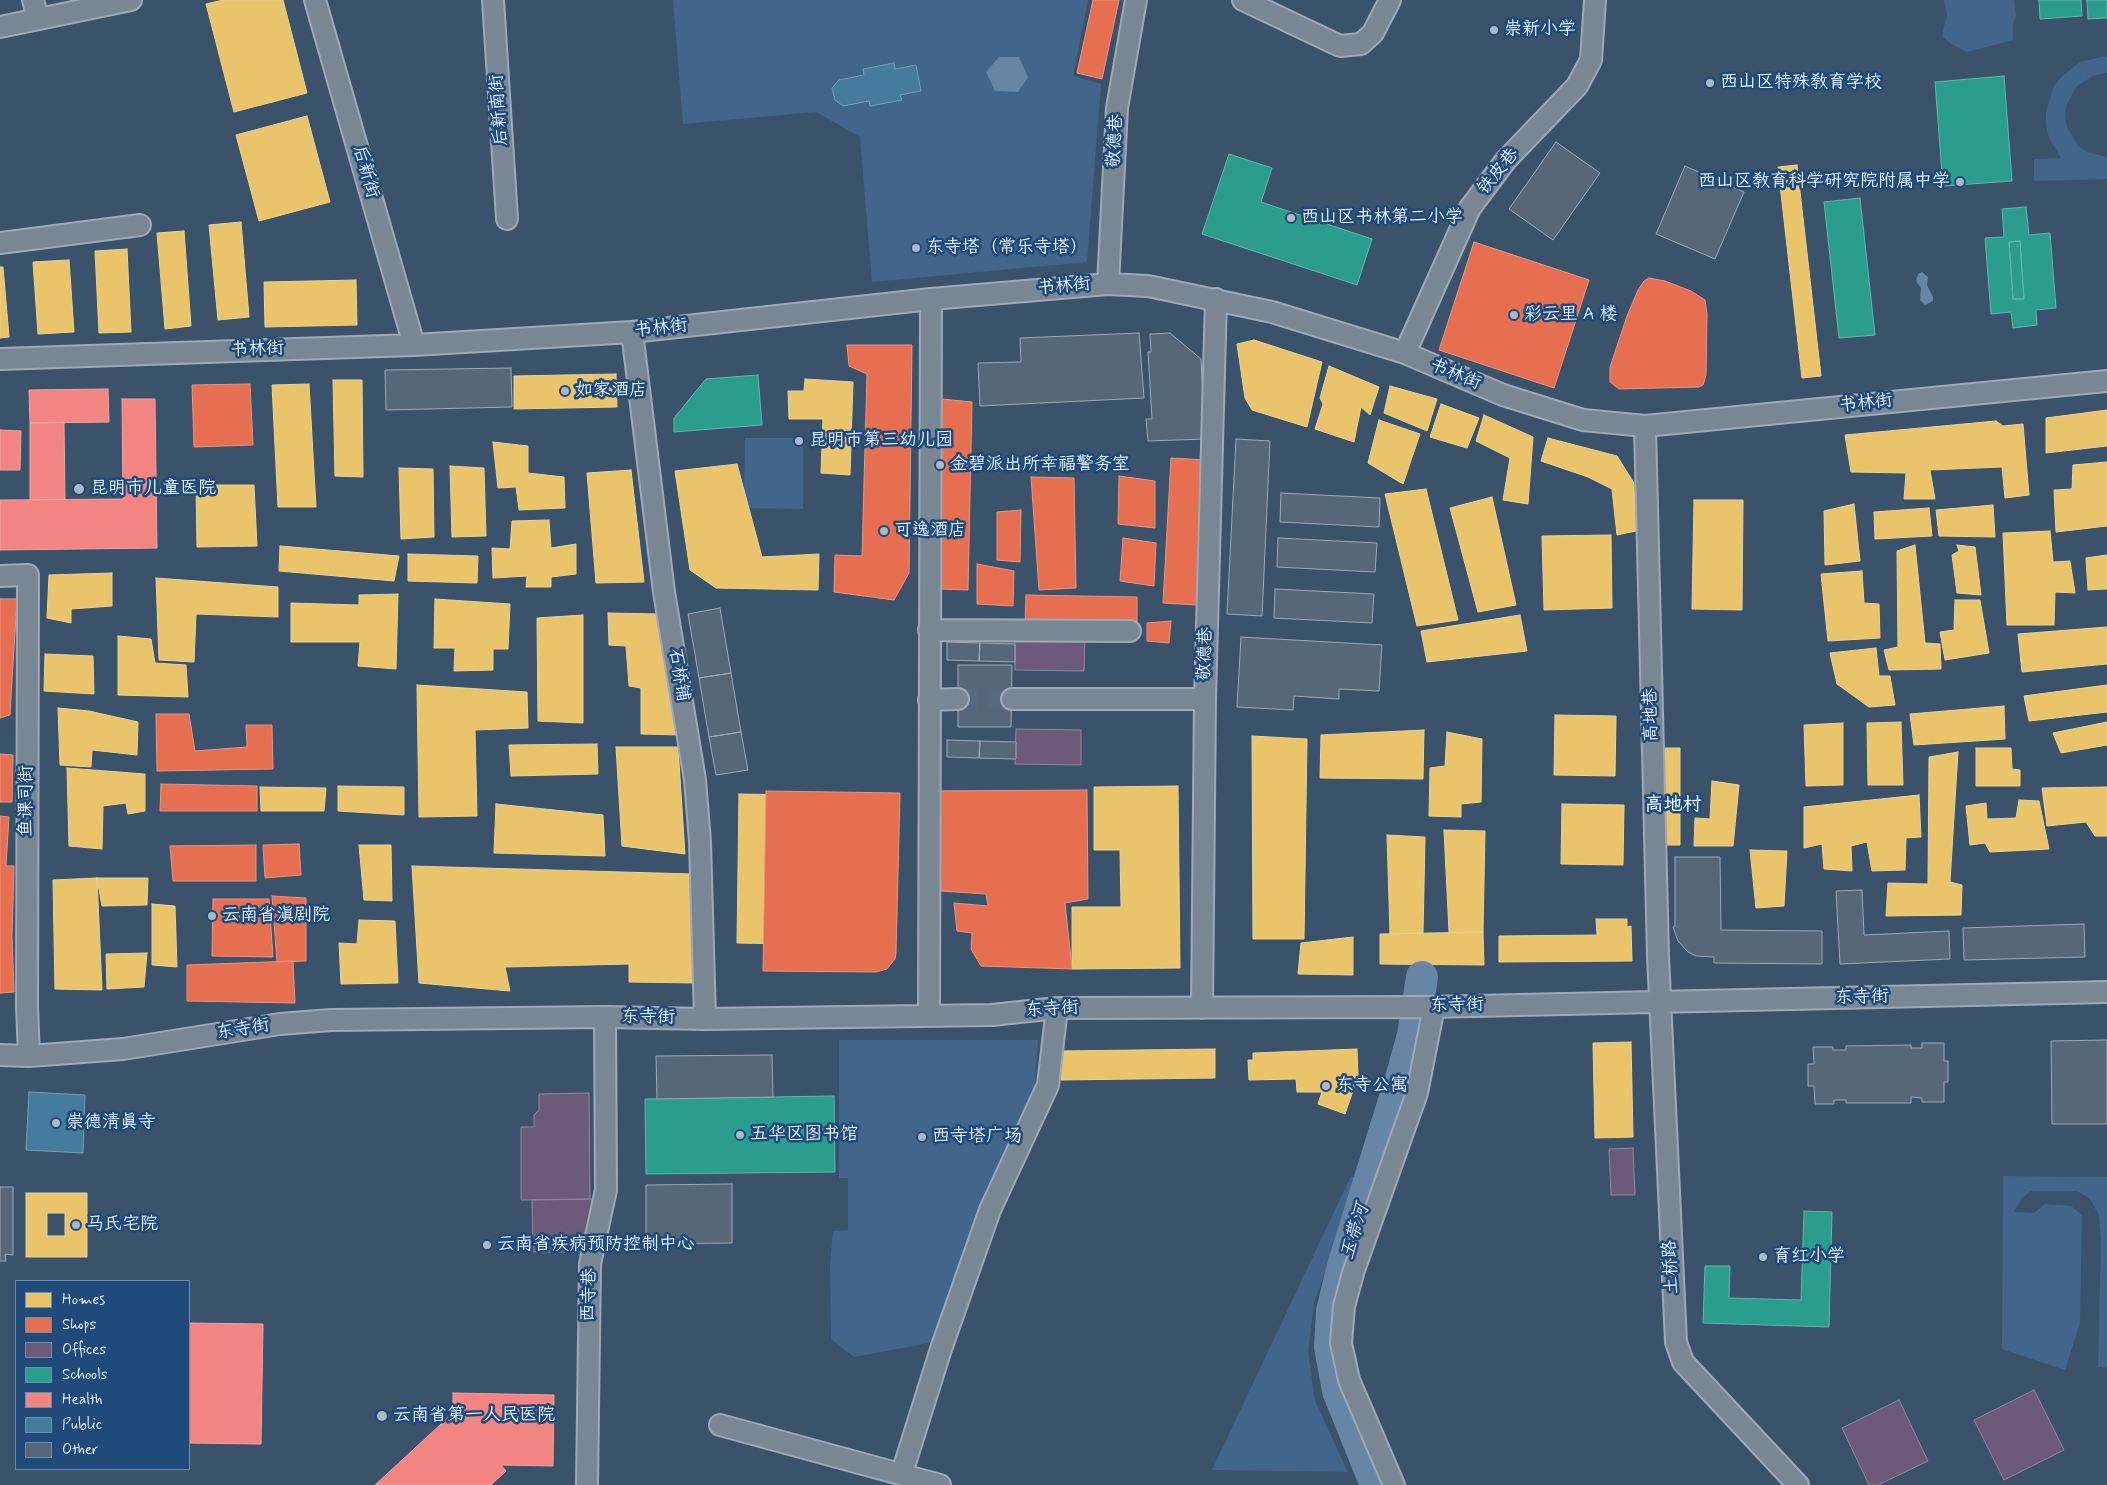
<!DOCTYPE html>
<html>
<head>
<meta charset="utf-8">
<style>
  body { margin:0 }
  #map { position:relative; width:2107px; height:1485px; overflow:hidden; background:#3b526b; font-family:Mynerve,sans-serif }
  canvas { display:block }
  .legend { position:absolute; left:15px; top:1280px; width:175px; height:190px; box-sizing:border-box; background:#1f4a7a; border:1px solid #6f8dac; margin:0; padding:6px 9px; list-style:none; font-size:15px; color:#e8f1f8 }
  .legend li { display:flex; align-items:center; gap:10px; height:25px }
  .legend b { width:25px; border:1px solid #6f8dac }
</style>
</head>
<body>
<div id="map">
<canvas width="2107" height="1485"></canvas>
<ul class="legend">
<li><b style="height:14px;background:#e9c46a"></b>Homes</li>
<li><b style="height:14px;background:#e76f51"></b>Shops</li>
<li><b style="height:14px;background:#6d597a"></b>Offices</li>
<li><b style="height:14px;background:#2a9d8f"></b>Schools</li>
<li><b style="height:14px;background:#f28482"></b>Health</li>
<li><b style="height:14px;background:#457b9d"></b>Public</li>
<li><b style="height:14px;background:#57677a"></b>Other</li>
</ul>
</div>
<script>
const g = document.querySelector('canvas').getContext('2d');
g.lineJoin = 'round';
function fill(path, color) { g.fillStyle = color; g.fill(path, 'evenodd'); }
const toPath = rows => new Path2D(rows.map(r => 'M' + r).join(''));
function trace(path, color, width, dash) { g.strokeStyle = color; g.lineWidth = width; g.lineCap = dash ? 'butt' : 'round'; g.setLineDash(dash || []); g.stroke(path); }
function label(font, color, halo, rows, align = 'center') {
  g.font = font + ' Mynerve,"LXGW WenKai TC",sans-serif'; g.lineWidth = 5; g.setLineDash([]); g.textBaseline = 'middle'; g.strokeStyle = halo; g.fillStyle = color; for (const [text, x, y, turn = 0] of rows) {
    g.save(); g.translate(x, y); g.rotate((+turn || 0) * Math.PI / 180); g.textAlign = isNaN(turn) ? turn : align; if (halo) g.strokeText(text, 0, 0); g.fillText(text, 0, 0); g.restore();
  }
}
fill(toPath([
  [673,0,1088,0,1073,76,1101,84,1087,262,872,282,860,137,816,112,683,124],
  [1944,0,2014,0,2016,15,2013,25,2013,40,1967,52,1951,44,1942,36,1947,14],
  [2107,56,2107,73,2094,75,2076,87,2066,106,2065,116,2067,127,2078,146,2087,152,2107,157,2107,179,2034,181,2034,159,2061,158,2049,138,2046,125,2046,113,2053,88,2060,78,2080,62],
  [745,438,803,438,803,509,744,508],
  [839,1040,1038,1040,1034,1098,951,1286,934,1342,854,1357,831,1339,830,1265,833,1231,848,1230,848,1178,839,1178],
  [1351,1176,1358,1180,1314,1303,1308,1352,1315,1401,1348,1472,1212,1470],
  [2003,1176,2107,1177,2107,1368,2098,1367,2101,1243,2099,1215,2090,1199,2077,1191,2031,1191,2022,1198,2014,1212,2034,1213,2045,1204,2071,1206,2082,1215,2080,1323,2065,1370,2002,1349]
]), '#42658c');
fill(toPath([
  [999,57,1019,57,1028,77,1018,92,995,91,986,72],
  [1922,272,1928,277,1927,285,1933,297,1933,301,1925,305,1920,300,1921,288,1916,281,1918,274]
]), '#6785a4');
const homes = toPath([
  [223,0,283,0,307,93,234,112,206,4,223,0],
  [307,116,330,202,259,221,236,135,307,116],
  [1797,165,1821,376,1802,378,1778,167,1797,165],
  [241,222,249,317,218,320,209,225,241,222],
  [184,231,191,326,165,329,157,233,184,231],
  [127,249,131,332,99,333,95,251,127,249],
  [69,260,74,332,38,334,33,262,69,260],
  [0,267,3,267,9,337,0,338,0,267],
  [356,280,357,325,265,327,264,282,356,280],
  [1254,340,1322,362,1307,427,1252,410,1245,398,1237,344,1254,340],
  [1329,366,1379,387,1370,415,1361,407,1354,442,1315,429,1323,404,1320,398,1329,366],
  [616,374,617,407,514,409,514,376,616,374],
  [805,379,853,382,850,475,821,473,823,419,789,419,788,391,804,391,805,379],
  [333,380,362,380,363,477,335,476,333,380],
  [309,384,316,507,278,507,272,385,309,384],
  [1390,386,1437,399,1427,431,1384,413,1390,386],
  [1441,404,1479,418,1467,448,1430,437,1441,404],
  [2107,410,2107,446,2046,453,2046,418,2107,410],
  [1484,415,1533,437,1528,504,1503,500,1510,458,1476,441,1484,415],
  [1379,420,1420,434,1403,484,1368,463,1379,420],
  [1996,421,2003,426,2023,424,2029,495,2005,498,2002,467,1930,470,1935,499,1904,499,1906,473,1851,472,1845,435,1996,421],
  [1548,438,1617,456,1634,483,1636,531,1617,535,1612,489,1588,477,1541,461,1548,438],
  [493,442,528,446,528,473,564,477,565,508,519,510,516,487,498,488,493,442],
  [2107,462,2107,526,2056,532,2054,490,2072,489,2073,465,2107,462],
  [737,464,762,557,819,554,818,590,716,588,690,570,675,471,737,464],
  [450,466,484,468,486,536,452,537,450,466],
  [399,468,433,469,434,537,401,539,399,468],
  [631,470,644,582,596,583,587,473,631,470],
  [196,485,254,485,257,546,197,547,196,485],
  [1426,489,1458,620,1417,626,1385,494,1426,489],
  [1492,497,1516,605,1478,612,1450,508,1492,497],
  [1694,500,1743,500,1742,610,1692,609,1694,500],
  [1854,504,1860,561,1825,565,1824,511,1854,504],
  [1993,505,1995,537,1939,536,1936,510,1993,505],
  [1929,508,1932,536,1875,539,1874,512,1929,508],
  [549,520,551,548,576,544,576,574,551,577,551,587,526,587,527,576,493,578,492,548,510,549,512,521,549,520],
  [2050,531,2053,562,2070,561,2075,593,2055,592,2054,625,2007,625,2003,533,2050,531],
  [1611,535,1612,608,1544,610,1542,536,1611,535],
  [1915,545,1925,643,1940,644,1941,669,1889,670,1884,650,1898,647,1897,551,1915,545],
  [1957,545,1975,547,1981,595,1957,593,1952,555,1959,551,1957,545],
  [280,546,399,556,394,581,279,571,280,546],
  [408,554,478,556,477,583,408,581,408,554],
  [2107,555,2107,589,2088,590,2086,558,2107,555],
  [1862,571,1864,603,1879,604,1880,638,1828,641,1821,574,1862,571],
  [112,573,112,606,71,609,71,623,47,618,49,575,112,573],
  [156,578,278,587,278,617,196,614,194,662,159,660,156,578],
  [398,594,396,669,358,666,360,642,291,642,291,603,359,605,359,595,398,594],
  [435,599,510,604,508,649,493,649,493,670,454,671,455,648,434,648,435,599],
  [1955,600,1980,600,1989,653,1945,660,1940,632,1954,630,1955,600],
  [608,613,658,614,680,735,641,734,641,688,629,686,626,646,609,645,608,613],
  [583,615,583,723,538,721,537,618,583,615],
  [1520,615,1527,651,1427,662,1421,631,1520,615],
  [2107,627,2107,664,2022,672,2018,634,2107,627],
  [118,636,151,639,155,663,186,665,188,697,118,695,118,636],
  [1876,648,1879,676,1890,676,1895,705,1869,707,1837,684,1830,653,1876,648],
  [45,654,93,656,94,694,44,691,45,654],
  [417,685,527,692,528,728,475,730,477,816,419,817,417,685],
  [2107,685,2107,712,2029,721,2024,696,2107,685],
  [2004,706,2005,739,1914,745,1910,714,2004,706],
  [58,708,89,711,138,722,137,755,92,750,91,767,60,765,58,708],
  [1555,715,1616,716,1615,776,1554,775,1555,715],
  [1901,722,1903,785,1868,785,1867,723,1901,722],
  [2107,722,2107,745,2061,753,2053,733,2107,722],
  [1843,723,1843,785,1806,786,1804,725,1843,723],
  [1424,730,1423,779,1320,778,1321,735,1424,730],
  [1447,732,1482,739,1481,802,1461,804,1461,817,1429,816,1430,768,1445,766,1447,732],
  [1252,736,1307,739,1304,939,1253,939,1252,736],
  [597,744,598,774,511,776,509,745,597,744],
  [616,747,678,747,685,854,622,846,616,747],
  [1664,748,1680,748,1680,845,1664,845,1664,748],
  [1976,748,2011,748,2012,769,2020,770,2020,786,1976,786,1976,748],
  [1958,752,1950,882,1962,885,1961,915,1886,916,1888,883,1928,884,1929,757,1958,752],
  [67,768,145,774,145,811,128,814,126,803,103,806,102,849,69,846,67,768],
  [1712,781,1739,785,1733,846,1694,846,1695,818,1710,819,1712,781],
  [338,786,404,787,404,815,338,811,338,786],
  [1178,786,1180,968,1072,969,1072,907,1121,907,1120,850,1094,850,1094,787,1178,786],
  [260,787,326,788,324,811,261,811,260,787],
  [2107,787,2107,836,2095,836,2086,822,2047,826,2042,788,2107,787],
  [739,794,797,795,794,944,737,943,739,794],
  [1919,795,1921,837,1906,838,1905,870,1872,871,1867,842,1851,846,1852,871,1824,869,1822,844,1804,848,1804,807,1919,795],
  [2019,800,2039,801,2049,849,1990,852,1985,843,1970,845,1966,806,1986,803,1987,819,2016,818,2019,800],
  [496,804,603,815,605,856,494,853,496,804],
  [1562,804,1624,805,1623,865,1561,864,1562,804],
  [1444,830,1485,831,1483,932,1449,932,1444,830],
  [1387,835,1425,837,1423,933,1390,934,1387,835],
  [359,845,391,845,392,901,364,900,359,845],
  [1750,850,1787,851,1784,906,1756,908,1750,850],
  [412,866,692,874,698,983,629,982,629,964,505,967,510,991,419,983,412,866],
  [97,878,102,990,55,989,53,880,97,878],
  [97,878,148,878,147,905,102,906,97,878],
  [152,904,175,906,177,967,152,965,152,904],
  [1596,919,1627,919,1627,927,1631,926,1632,961,1499,962,1499,936,1597,935,1596,919],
  [359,920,395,921,398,983,341,984,339,943,357,944,359,920],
  [1483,932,1484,965,1380,964,1380,934,1483,932],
  [1353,937,1353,975,1298,974,1301,943,1353,937],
  [147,953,144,987,107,989,106,954,147,953],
  [1631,1042,1633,1137,1595,1138,1593,1043,1631,1042],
  [1215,1049,1215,1078,1061,1080,1060,1051,1215,1049],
  [1357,1049,1358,1076,1345,1114,1318,1104,1322,1092,1297,1092,1296,1079,1249,1080,1248,1060,1253,1060,1253,1053,1357,1049],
  [26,1193,87,1193,87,1257,26,1257,26,1193],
  [47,1213,65,1213,65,1236,47,1236,47,1213]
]);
fill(homes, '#e9c46a');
trace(homes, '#e9d295', 1);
const shops = toPath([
  [1093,0,1119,0,1102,79,1077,73,1093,0],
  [1474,242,1589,280,1554,388,1439,350,1474,242],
  [1649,278,1665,281,1691,291,1705,300,1707,314,1706,375,1703,385,1699,387,1619,389,1610,382,1610,367,1627,316,1638,290,1644,281,1649,278],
  [847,345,912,345,909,573,894,600,834,592,835,555,862,556,867,374,849,366,847,345],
  [250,384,253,445,194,447,192,385,250,384],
  [942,399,972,402,968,590,939,589,942,399],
  [1171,458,1206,460,1197,605,1163,603,1171,458],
  [1119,476,1155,481,1155,528,1118,524,1119,476],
  [1031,477,1074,478,1076,588,1039,590,1031,477],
  [1021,510,1020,562,997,560,997,512,1021,510],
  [1123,538,1156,543,1154,586,1120,581,1123,538],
  [977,564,1014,571,1013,606,977,604,977,564],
  [1026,595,1137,597,1137,626,1025,624,1026,595],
  [0,599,17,599,10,715,0,718,0,599],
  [1171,621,1169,643,1147,641,1147,623,1171,621],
  [156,714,189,714,195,751,247,747,246,725,272,725,273,769,157,771,156,714],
  [0,754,13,755,12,802,0,802,0,754],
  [161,784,257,786,257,811,160,811,161,784],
  [1087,790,1088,899,1065,903,1072,969,981,966,971,949,972,933,957,931,954,903,988,906,986,894,941,891,938,821,933,791,1087,790],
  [766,791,900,793,896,953,895,959,887,969,876,972,763,971,766,791],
  [0,816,9,817,6,866,14,866,12,936,14,992,0,993,0,816],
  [299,844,301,875,265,878,263,845,299,844],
  [256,845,256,881,173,881,170,846,256,845],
  [272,896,306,898,306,961,277,962,272,896],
  [213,899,269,899,273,957,212,956,213,899],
  [293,961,295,1003,187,1001,187,965,293,961]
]);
fill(shops, '#e76f51');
trace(shops, '#e79683', 1);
const offices = toPath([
  [1015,635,1085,636,1084,671,1015,670,1015,635],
  [1016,729,1081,730,1081,765,1015,764,1016,729],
  [589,1093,590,1199,521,1200,521,1127,534,1127,534,1115,539,1110,539,1094,589,1093],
  [1633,1148,1635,1195,1611,1195,1609,1149,1633,1148],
  [592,1199,593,1252,533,1252,532,1200,592,1199],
  [2034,1390,2064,1450,2004,1480,1974,1420,2034,1390],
  [1899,1400,1928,1461,1878,1485,1869,1485,1842,1428,1899,1400]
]);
fill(offices, '#6d597a');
trace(offices, '#9287a0', 1);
const schools = toPath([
  [2039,0,2081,0,2082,16,2040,19,2039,0],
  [2087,0,2107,0,2107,18,2088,19,2087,0],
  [2004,76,2012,181,1943,186,1935,82,2004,76],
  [1229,154,1272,168,1261,202,1372,239,1357,285,1202,234,1229,154],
  [1860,198,1875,335,1839,338,1824,202,1860,198],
  [2026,207,2029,235,2050,233,2056,308,2036,310,2037,325,2013,328,2011,312,1991,314,1985,238,2004,237,2002,209,2026,207],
  [2020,241,2024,299,2013,299,2009,242,2020,241],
  [2020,241,2024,299,2013,299,2009,242,2020,241],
  [758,375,762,425,674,432,674,418,706,379,758,375],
  [834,1096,835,1172,646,1174,645,1099,834,1096],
  [1804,1211,1832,1212,1829,1327,1703,1323,1705,1266,1730,1266,1729,1298,1801,1300,1804,1211]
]);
fill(schools, '#2a9d8f');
trace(schools, '#63b6ae', 1);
const health = toPath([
  [108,389,109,422,30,423,29,390,108,389],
  [122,399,155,399,157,548,0,550,0,500,123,499,122,399],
  [64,422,65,499,30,500,30,423,64,422],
  [0,430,21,431,20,470,0,470,0,430],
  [189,1323,263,1324,261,1444,189,1443,189,1323],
  [453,1393,554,1395,553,1466,501,1465,506,1471,491,1485,375,1485,453,1413,453,1393]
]);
fill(health, '#f28482');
trace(health, '#efa5a5', 1);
const public = toPath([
  [894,63,895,69,916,65,921,91,900,95,902,100,870,106,869,101,843,106,835,100,832,88,839,80,864,75,863,69,894,63],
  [29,1092,85,1095,83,1153,26,1150,29,1092]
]);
fill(public, '#457b9d');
trace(public, '#769eb8', 1);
trace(toPath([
  [1376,1485,1338,1391,1330,1347,1332,1311,1343,1266,1402,1075,1413,1035,1422,977]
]), '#6785a4', 32);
const building = toPath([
  [1556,142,1600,173,1553,240,1509,209,1556,142],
  [1685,166,1744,192,1715,259,1656,234,1685,166],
  [1139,333,1144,398,980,406,978,363,1021,362,1020,338,1139,333],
  [1170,333,1201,359,1205,439,1148,441,1146,419,1152,419,1148,352,1151,352,1150,334,1170,333],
  [511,368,512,407,386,410,385,370,511,368],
  [1236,439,1270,441,1262,616,1227,614,1236,439],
  [1281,493,1380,498,1379,527,1280,522,1281,493],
  [1278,538,1377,543,1375,572,1277,567,1278,538],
  [1275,589,1374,594,1372,623,1274,618,1275,589],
  [720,608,731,673,699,678,688,614,720,608],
  [1241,637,1382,645,1379,691,1339,689,1339,699,1294,696,1293,710,1237,707,1241,637],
  [947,642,980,643,979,661,947,660,947,642],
  [980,643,1015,644,1015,662,979,661,980,643],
  [958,665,1012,665,1011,727,958,727,958,665],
  [731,673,741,732,709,737,699,678,731,673],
  [741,732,748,770,716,775,709,737,741,732],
  [947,740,980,741,979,758,947,757,947,740],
  [980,741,1016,742,1016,759,979,758,980,741],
  [1675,857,1720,857,1721,930,1822,931,1822,964,1714,963,1714,957,1696,956,1688,952,1678,941,1673,927,1675,926,1675,857],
  [1862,890,1864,935,1949,931,1950,959,1840,964,1836,891,1862,890],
  [2084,924,2085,957,1964,960,1963,928,2084,924],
  [2107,1040,2107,1124,2052,1124,2051,1041,2107,1040],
  [1922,1043,1944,1043,1944,1061,1948,1061,1948,1082,1944,1082,1944,1102,1922,1102,1922,1098,1911,1097,1911,1103,1846,1103,1846,1100,1834,1100,1834,1104,1815,1104,1814,1086,1808,1086,1808,1064,1814,1064,1813,1047,1833,1047,1833,1050,1846,1050,1846,1046,1911,1045,1911,1048,1922,1048,1922,1043],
  [772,1055,773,1097,657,1099,656,1056,772,1055],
  [732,1184,732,1243,646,1244,646,1185,732,1184],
  [0,1187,13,1187,13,1255,5,1254,6,1261,0,1261,0,1187]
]);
fill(building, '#57677a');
trace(building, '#9da9b6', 1);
trace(toPath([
  [958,699,1012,699]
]), '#556a80', 20, [20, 10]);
const minor = toPath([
  [33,0,38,19],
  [315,0,414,345],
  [493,0,507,219],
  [1243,0,1340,46,1361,44,1373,33,1390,0],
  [0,27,131,0],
  [0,243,140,225],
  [1108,284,1117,108,1136,0],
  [632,332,664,592,695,780,700,842,705,1019],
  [1405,353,1470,208,1506,160,1577,86,1591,60,1595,0],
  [0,359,414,345,632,332,931,299,1108,284,1148,286,1272,312,1405,353,1503,395,1583,420,1645,426,2107,381],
  [1645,426,1658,956,1676,1342,1683,1362,1798,1485],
  [0,576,28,575,27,1006,29,1056],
  [929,630,1130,631],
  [1012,699,1205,699],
  [929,700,958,699],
  [1202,1008,1205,699,1216,299],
  [929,1016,931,299],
  [0,1055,29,1056,123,1049,280,1024,331,1020,605,1017,705,1019,992,1015,1057,1008,1429,1007,2107,992],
  [720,1425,940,1485],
  [902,1473,941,1349,990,1210,1048,1085,1057,1008],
  [587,1485,590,1264,606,1190,605,1017],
  [1394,1485,1349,1380,1341,1343,1344,1306,1354,1270,1417,1093,1434,1007]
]);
trace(minor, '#9da9b6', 24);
trace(minor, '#798694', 20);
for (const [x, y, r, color] of [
  [1494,30,5,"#abb9c7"],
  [1710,83,5,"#abb9c7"],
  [1960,182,5,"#abb9c7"],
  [1291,218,5,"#abb9c7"],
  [916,248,5,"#abb9c7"],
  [1514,315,5,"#abb9c7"],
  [565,391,5,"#abb9c7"],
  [799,441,5,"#abb9c7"],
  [940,465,5,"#abb9c7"],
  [79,489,6,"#abb9c7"],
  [884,531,5,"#abb9c7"],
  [212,916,5,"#abb9c7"],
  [1326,1086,5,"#abb9c7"],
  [56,1123,5,"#abb9c7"],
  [740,1135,5,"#abb9c7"],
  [922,1137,5,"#abb9c7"],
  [76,1225,5,"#abb9c7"],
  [487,1245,5,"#abb9c7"],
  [1763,1257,5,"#abb9c7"],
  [382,1416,6,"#abb9c7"]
]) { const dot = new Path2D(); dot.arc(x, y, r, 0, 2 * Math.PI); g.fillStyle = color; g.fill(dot); trace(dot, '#1f4a7a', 2); }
label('18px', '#e8f1f8', '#1f4a7a', [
  ["崇新小学",1504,30],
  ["西山区特殊教育学校",1720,83],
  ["西山区教育科学研究院附属中学",1950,182,"right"],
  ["西山区书林第二小学",1301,218],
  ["东寺塔（常乐寺塔）",926,248],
  ["彩云里 A 楼",1524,315],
  ["如家酒店",575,391],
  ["昆明市第三幼儿园",809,441],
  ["金碧派出所幸福警务室",950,465],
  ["昆明市儿童医院",90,489],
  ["可逸酒店",894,531],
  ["云南省滇剧院",222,916],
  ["东寺公寓",1336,1086],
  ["崇德清真寺",66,1123],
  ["五华区图书馆",750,1135],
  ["西寺塔广场",932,1137],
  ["马氏宅院",86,1225],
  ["云南省疾病预防控制中心",497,1245],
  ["育红小学",1773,1257],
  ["云南省第一人民医院",393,1416]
], 'left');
label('18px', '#e8f1f8', '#1f4a7a', [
  ["后新南街",500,110,-94],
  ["敬德巷",1116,141,-87],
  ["后新街",365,172,74],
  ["铁皮巷",1499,172,-51],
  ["书林街",1064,287,-5],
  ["书林街",661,329,-6],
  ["书林街",257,350,-2],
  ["书林街",1455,375,23],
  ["书林街",1866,404,-6],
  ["敬德巷",1206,654,-88],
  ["石桥铺",678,675,81],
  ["高地巷",1652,715,-91],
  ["鱼课司街",27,801,-90],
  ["东寺街",1862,998,-1],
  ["东寺街",1457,1006,-1],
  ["东寺街",1052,1010,-3],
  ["东寺街",648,1018,1],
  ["东寺街",243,1030,-9],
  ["土桥路",1672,1267,-93],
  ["西寺巷",590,1295,-88]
]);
label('bold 19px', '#e8f1f8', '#1f4a7a', [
  ["高地村",1673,806]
]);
label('italic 19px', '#d5e2ec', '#1f4a7a', [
  ["玉带河",1356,1232,-73]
]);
</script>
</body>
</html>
